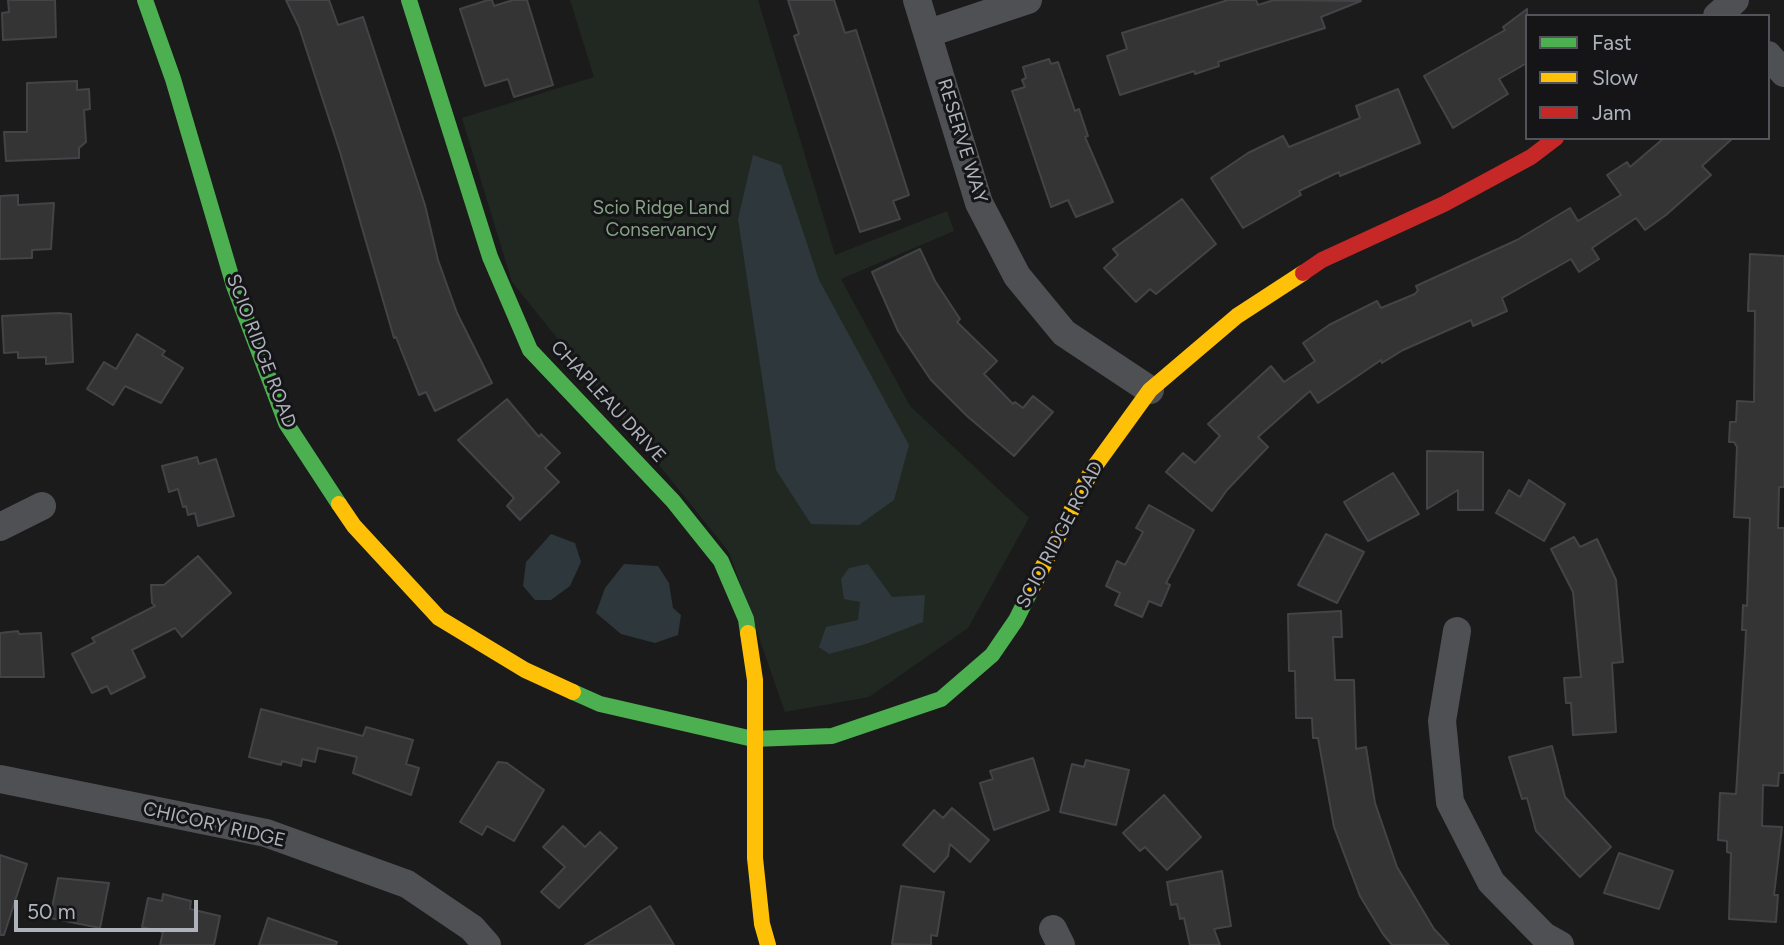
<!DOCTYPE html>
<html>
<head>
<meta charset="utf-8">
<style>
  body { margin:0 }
  #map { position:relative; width:1784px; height:945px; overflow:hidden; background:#1b1b1b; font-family:Figtree,sans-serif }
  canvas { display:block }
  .legend { position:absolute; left:1525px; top:14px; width:245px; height:126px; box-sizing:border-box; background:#151517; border:2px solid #525459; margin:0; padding:9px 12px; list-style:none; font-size:21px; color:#adb2bb }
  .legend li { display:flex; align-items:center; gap:14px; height:35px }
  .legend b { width:35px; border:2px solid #525459 }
  .scale { position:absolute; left:14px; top:900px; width:184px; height:32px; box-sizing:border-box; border:4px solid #adb2bb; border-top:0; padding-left:9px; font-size:21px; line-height:24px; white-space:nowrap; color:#adb2bb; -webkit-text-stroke:5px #151517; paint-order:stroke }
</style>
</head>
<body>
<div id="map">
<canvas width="1784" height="945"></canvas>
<ul class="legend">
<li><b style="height:9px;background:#4caf50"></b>Fast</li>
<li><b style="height:9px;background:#ffc107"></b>Slow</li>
<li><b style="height:9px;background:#c62828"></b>Jam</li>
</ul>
<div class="scale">50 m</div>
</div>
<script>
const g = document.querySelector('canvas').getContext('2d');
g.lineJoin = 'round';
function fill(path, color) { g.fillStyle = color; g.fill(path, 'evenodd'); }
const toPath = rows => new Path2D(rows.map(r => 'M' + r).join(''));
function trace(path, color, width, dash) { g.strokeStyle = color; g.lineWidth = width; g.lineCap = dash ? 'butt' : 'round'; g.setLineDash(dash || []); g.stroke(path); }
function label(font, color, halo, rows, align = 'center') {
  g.font = font + ' Figtree,sans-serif'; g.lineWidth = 6; g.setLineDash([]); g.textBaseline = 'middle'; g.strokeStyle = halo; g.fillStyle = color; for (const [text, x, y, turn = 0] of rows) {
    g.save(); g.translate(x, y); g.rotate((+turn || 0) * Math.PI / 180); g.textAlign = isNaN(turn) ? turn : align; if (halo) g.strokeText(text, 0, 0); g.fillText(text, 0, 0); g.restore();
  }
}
fill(toPath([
  [570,0,758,0,835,255,947,211,954,231,841,279,910,406,1029,518,968,628,869,697,785,712,729,552,512,282,462,118,594,77]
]), '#212821');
fill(toPath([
  [753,155,781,165,819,280,909,445,894,500,859,525,811,524,776,470,738,219],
  [551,534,575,543,581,562,570,586,551,600,535,600,523,586,526,562],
  [624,564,658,566,669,583,673,608,681,615,678,635,655,643,621,634,596,613,605,588],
  [868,564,892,597,925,595,923,622,866,644,829,654,819,647,826,627,858,620,860,602,844,599,841,579,849,568]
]), '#2e373c');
const building = toPath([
  [8,0,55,0,56,37,3,40,2,13,9,12,8,0],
  [286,0,329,0,338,25,363,17,425,205,438,260,457,313,492,383,435,411,426,392,419,395,396,337,394,338,340,152,299,27,286,0],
  [488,0,492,0,494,6,513,0,527,0,553,85,514,97,508,79,485,86,460,9,488,0],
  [788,0,834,0,845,33,856,30,909,195,893,201,900,219,860,232,794,36,799,34,788,0],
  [1228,0,1256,0,1258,5,1274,0,1361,1,1321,17,1325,28,1218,62,1219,66,1195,74,1194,71,1120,95,1107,56,1127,49,1122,33,1228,0],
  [1527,9,1527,63,1499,79,1508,94,1453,128,1424,76,1505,30,1503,27,1527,9],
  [1049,59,1051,64,1058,62,1075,111,1079,109,1088,136,1085,137,1113,202,1076,217,1068,200,1051,207,1012,91,1025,87,1022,80,1026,78,1023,67,1049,59],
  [77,81,77,90,89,89,90,109,84,110,86,142,79,148,79,158,6,161,4,132,27,132,27,83,77,81],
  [1398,89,1420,143,1340,176,1339,172,1299,191,1301,195,1243,228,1211,178,1248,153,1283,136,1289,147,1360,118,1356,106,1398,89],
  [1664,138,1733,138,1702,166,1711,175,1666,215,1645,230,1636,218,1592,248,1599,259,1579,272,1571,259,1502,298,1507,311,1473,326,1471,320,1403,350,1382,363,1381,360,1318,403,1310,391,1258,437,1268,447,1227,490,1212,511,1166,472,1183,453,1195,463,1220,436,1208,424,1271,366,1284,382,1315,361,1303,343,1329,325,1377,301,1381,308,1415,294,1418,290,1416,286,1517,240,1570,208,1578,221,1621,195,1607,175,1627,162,1630,167,1664,138],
  [18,195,18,205,54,203,51,249,32,250,32,258,0,259,0,196,18,195],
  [1182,199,1216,244,1156,294,1150,289,1136,302,1104,268,1118,255,1113,249,1182,199],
  [920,249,935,281,960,319,957,322,997,361,984,374,1013,404,1015,402,1023,408,1033,396,1053,412,1014,456,967,416,931,380,898,331,872,272,920,249],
  [1750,254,1784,256,1784,487,1779,487,1778,528,1784,528,1784,773,1779,773,1778,786,1763,785,1762,826,1782,827,1774,895,1778,895,1776,922,1729,919,1731,853,1727,852,1727,841,1718,840,1720,793,1736,794,1745,652,1746,630,1742,630,1743,605,1747,606,1750,518,1734,517,1737,447,1734,442,1729,442,1730,422,1736,422,1737,401,1754,402,1755,311,1748,311,1750,254],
  [58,313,71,314,73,362,46,364,46,357,18,358,18,352,4,353,2,316,58,313],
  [137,334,165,351,162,355,183,368,161,403,125,386,113,405,87,389,104,362,116,369,137,334],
  [507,399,539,437,541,434,560,453,545,468,559,482,520,520,507,506,514,498,458,440,507,399],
  [1427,451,1483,452,1483,510,1458,510,1458,490,1427,509,1427,451],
  [197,457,199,464,216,459,234,516,198,526,195,513,188,515,186,506,183,507,178,489,169,492,162,466,197,457],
  [1393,473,1419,514,1368,541,1344,502,1393,473],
  [1529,480,1565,504,1544,541,1496,513,1509,490,1520,497,1529,480],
  [1149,505,1194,530,1166,583,1170,585,1161,606,1149,601,1142,617,1115,605,1120,593,1106,586,1117,561,1125,565,1143,532,1136,528,1149,505],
  [1326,534,1364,552,1337,603,1298,585,1326,534],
  [1574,537,1580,547,1597,539,1616,580,1623,662,1612,663,1616,732,1573,735,1571,703,1566,703,1564,678,1581,677,1573,592,1551,549,1574,537],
  [198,556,231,593,182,637,175,628,132,650,145,677,111,694,107,686,92,693,72,654,95,642,92,638,155,606,152,603,151,585,164,585,198,556],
  [1341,611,1342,637,1333,637,1335,680,1354,680,1356,749,1366,747,1375,803,1397,867,1434,929,1449,945,1392,945,1383,934,1360,896,1334,827,1318,738,1313,738,1312,718,1296,718,1295,671,1289,671,1288,614,1341,611],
  [18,631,19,634,41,633,44,677,0,677,0,633,18,631],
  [261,709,363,736,366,727,413,740,406,764,419,768,411,795,353,773,357,757,318,748,315,762,302,759,301,766,282,761,281,765,249,757,261,709],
  [1552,746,1565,797,1611,847,1580,877,1536,831,1527,798,1522,799,1509,757,1552,746],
  [1033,758,1049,810,994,830,980,783,993,779,990,771,1033,758],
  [1086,760,1129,770,1116,825,1060,812,1072,764,1084,767,1086,760],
  [498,762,507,763,544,790,514,841,487,826,482,835,460,822,498,762],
  [1164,795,1201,837,1167,870,1145,847,1140,851,1123,833,1164,795],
  [952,808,989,840,970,862,950,844,948,856,934,872,903,845,934,810,943,818,952,808],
  [563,826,585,847,600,832,617,848,559,908,541,892,565,867,543,847,563,826],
  [1619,853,1673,871,1659,909,1604,893,1619,853],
  [0,855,27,864,4,935,0,935,0,855],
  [1222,871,1231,926,1214,929,1220,945,1190,945,1184,918,1180,919,1177,904,1171,905,1167,882,1222,871],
  [58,878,109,883,100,928,50,918,58,878],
  [901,886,944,892,937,936,931,935,931,945,892,944,901,886],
  [163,894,191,901,190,909,220,916,214,945,160,945,163,932,142,927,148,898,162,901,163,894],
  [650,906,674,945,585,945,650,906],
  [268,918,337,942,336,945,259,945,268,918]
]);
fill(building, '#343435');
trace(building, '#434447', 2);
trace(toPath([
  [917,0,979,203,1017,276,1064,333,1150,390],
  [1717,16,1735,0],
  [929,33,1028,0],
  [1768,55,1784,73],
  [0,527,42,506],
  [1457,631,1442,721,1450,802,1491,882,1544,936,1560,945],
  [0,779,266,833,407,884,472,928,487,945],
  [1053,929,1061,945]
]), '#4f5054', 28);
trace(toPath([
  [145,0,173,79,234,286,286,423,339,504],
  [409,0,490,257,530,350,673,501,721,561,746,619,748,633],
  [573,692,600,704,753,739,832,736,941,699,992,655,1016,620,1033,586]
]), '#4caf50', 16);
trace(toPath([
  [339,504,354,526,439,618,525,670,573,692],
  [1033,586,1092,470,1150,390,1237,316,1303,273],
  [748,633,755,680,755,858,762,924,768,945]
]), '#ffc107', 16);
trace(toPath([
  [1303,273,1322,260,1444,204,1531,157,1556,138]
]), '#c62828', 16);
label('19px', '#adb2bb', '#151517', [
  ["RESERVE WAY",962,141,73],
  ["SCIO RIDGE ROAD",261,351,69],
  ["CHAPLEAU DRIVE",608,402,47],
  ["SCIO RIDGE ROAD",1060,535,-62],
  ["CHICORY RIDGE",214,825,13]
]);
label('19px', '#86a485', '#151517', [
  ["Scio Ridge Land",661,208],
  ["Conservancy",661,230]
]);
</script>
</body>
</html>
